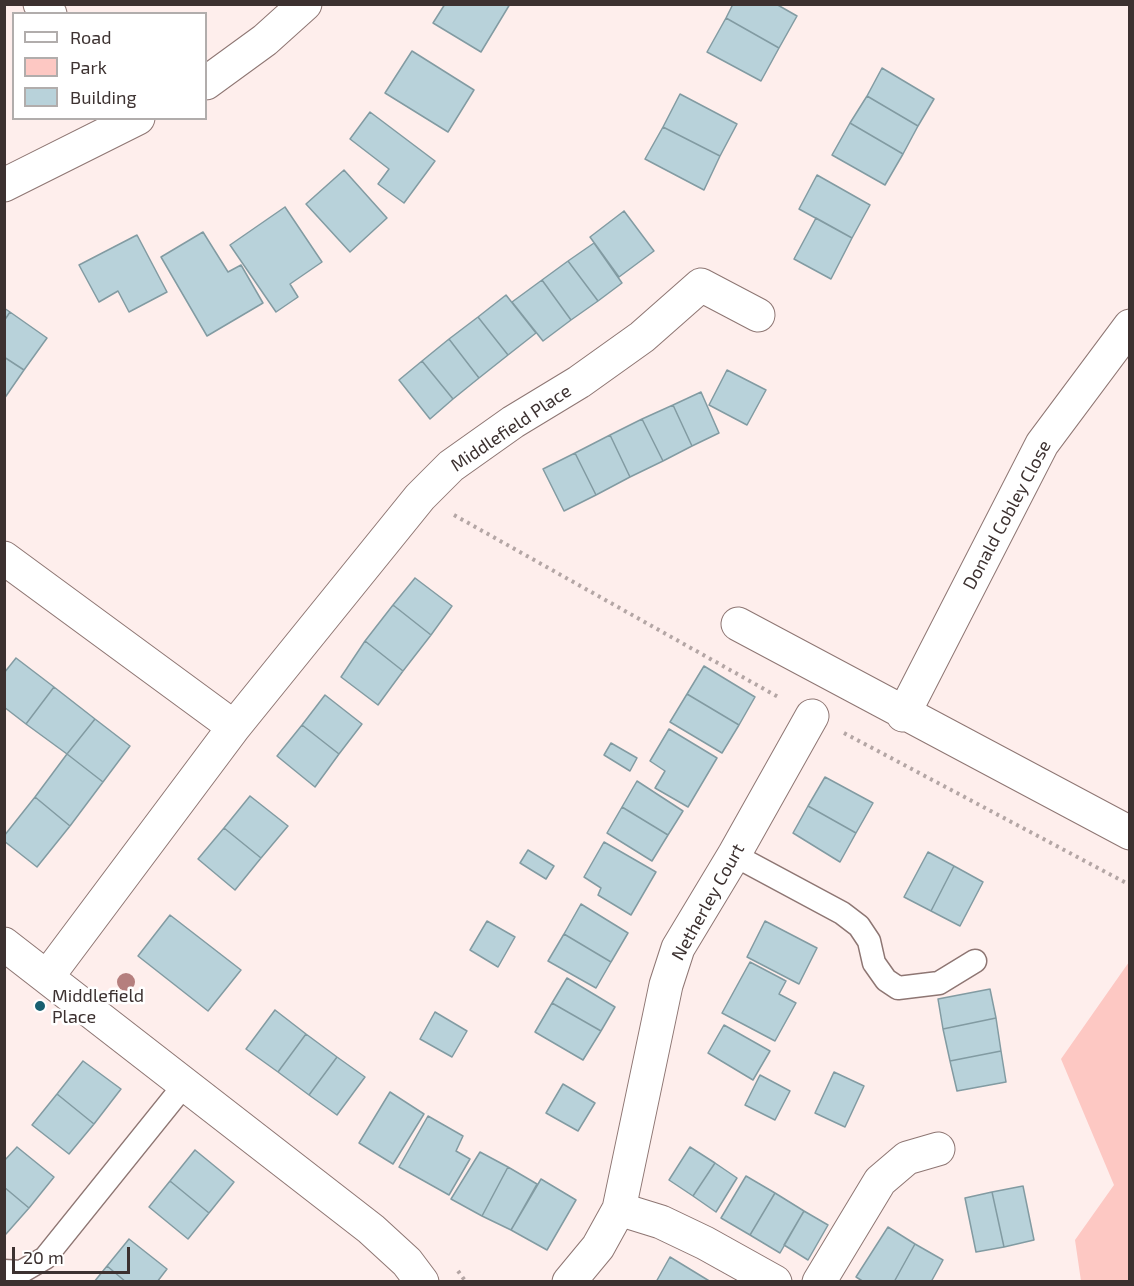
<!DOCTYPE html>
<html>
<head>
<meta charset="utf-8">
<style>
  body { margin:0 }
  #map { position:relative; width:1134px; height:1286px; overflow:hidden; background:#feeeec; font-family:"Exo 2",sans-serif }
  canvas { display:block }
  .frame { position:absolute; inset:0; border:6px solid #3c3130; pointer-events:none }
  .legend { position:absolute; left:12px; top:12px; width:195px; height:108px; box-sizing:border-box; background:#fff; border:2px solid #b1adac; margin:0; padding:8px 10px; list-style:none; font-size:18px; color:#3c3130 }
  .legend li { display:flex; align-items:center; gap:12px; height:30px }
  .legend b { width:30px; border:2px solid #b1adac }
  .scale { position:absolute; left:12px; top:1247px; width:118px; height:27px; box-sizing:border-box; border:3px solid #3c3130; border-top:0; padding-left:8px; font-size:18px; line-height:21px; white-space:nowrap; color:#3c3130; -webkit-text-stroke:4px #fff; paint-order:stroke }
</style>
</head>
<body>
<div id="map">
<canvas width="1134" height="1286"></canvas>
<div class="frame"></div>
<ul class="legend">
<li><b style="height:8px;background:#fff"></b>Road</li>
<li><b style="height:16px;background:#fdc8c3"></b>Park</li>
<li><b style="height:16px;background:#b8d2da"></b>Building</li>
</ul>
<div class="scale">20 m</div>
</div>
<script>
const g = document.querySelector('canvas').getContext('2d');
g.lineJoin = 'round';
function fill(path, color) { g.fillStyle = color; g.fill(path, 'evenodd'); }
const toPath = rows => new Path2D(rows.map(r => 'M' + r).join(''));
function trace(path, color, width, dash) { g.strokeStyle = color; g.lineWidth = width; g.lineCap = dash ? 'butt' : 'round'; g.setLineDash(dash || []); g.stroke(path); }
function label(font, color, halo, rows, align = 'center') {
  g.font = font + ' "Exo 2",sans-serif'; g.lineWidth = 5; g.setLineDash([]); g.textBaseline = 'middle'; g.strokeStyle = halo; g.fillStyle = color; for (const [text, x, y, turn = 0] of rows) {
    g.save(); g.translate(x, y); g.rotate((+turn || 0) * Math.PI / 180); g.textAlign = isNaN(turn) ? turn : align; if (halo) g.strokeText(text, 0, 0); g.fillText(text, 0, 0); g.restore();
  }
}
fill(toPath([
  [1129,962,1129,1281,1081,1281,1075,1240,1114,1185,1061,1059]
]), '#fdc8c3');
const building = toPath([
  [445,4,510,4,481,52,433,23,445,4],
  [733,4,776,4,797,16,779,48,726,18,733,4],
  [726,18,779,48,761,81,707,52,726,18],
  [412,51,474,90,448,132,385,93,412,51],
  [882,68,934,99,918,126,867,96,882,68],
  [680,94,737,124,720,156,663,127,680,94],
  [867,96,918,126,903,154,850,123,867,96],
  [370,112,435,161,404,203,378,184,389,169,350,139,370,112],
  [850,123,903,154,885,185,832,155,850,123],
  [663,127,720,156,704,190,645,159,663,127],
  [344,170,387,218,350,252,306,204,344,170],
  [817,175,870,205,852,238,799,209,817,175],
  [285,207,322,262,290,284,298,297,276,312,230,245,285,207],
  [624,211,654,251,619,277,590,237,624,211],
  [816,218,852,238,831,279,794,259,816,218],
  [203,232,228,272,241,265,263,303,207,336,161,257,203,232],
  [137,235,167,292,129,312,118,291,99,302,79,265,137,235],
  [594,243,622,283,598,301,568,261,594,243],
  [568,261,598,301,571,320,542,280,568,261],
  [542,280,571,320,543,341,512,302,542,280],
  [506,295,536,333,508,355,478,317,506,295],
  [4,308,10,312,4,321,4,308],
  [10,312,47,338,24,370,4,357,4,321,10,312],
  [478,317,508,355,479,378,449,339,478,317],
  [449,339,479,378,453,399,422,361,449,339],
  [4,357,24,370,4,399,4,357],
  [422,361,453,399,430,419,399,380,422,361],
  [727,370,766,390,747,425,709,405,727,370],
  [701,392,719,433,692,446,673,405,701,392],
  [673,405,692,446,663,461,642,419,673,405],
  [642,419,663,461,630,477,610,435,642,419],
  [610,435,630,477,596,495,575,453,610,435],
  [575,453,596,495,564,511,543,469,575,453],
  [415,578,452,606,431,635,393,605,415,578],
  [393,605,431,635,403,671,365,641,393,605],
  [365,641,403,671,378,705,341,677,365,641],
  [16,658,54,687,26,724,4,707,4,673,16,658],
  [704,666,755,697,739,725,687,694,704,666],
  [54,687,95,719,67,754,26,724,54,687],
  [687,694,739,725,722,753,670,722,687,694],
  [325,695,362,724,339,754,302,725,325,695],
  [95,719,130,746,103,782,67,754,95,719],
  [302,725,339,754,315,787,277,756,302,725],
  [669,729,717,758,688,807,655,788,665,771,650,761,669,729],
  [611,743,637,758,630,771,604,755,611,743],
  [67,754,103,782,70,826,35,797,67,754],
  [825,777,873,803,856,833,808,806,825,777],
  [637,781,683,811,668,835,622,807,637,781],
  [250,796,288,826,261,858,224,828,250,796],
  [35,797,70,826,37,867,4,841,4,836,35,797],
  [808,806,856,833,840,862,793,833,808,806],
  [622,807,668,835,652,861,607,833,622,807],
  [224,828,261,858,235,890,198,859,224,828],
  [604,842,656,872,631,915,598,895,601,888,584,877,604,842],
  [528,850,554,866,546,879,520,863,528,850],
  [928,852,954,866,931,911,904,897,928,852],
  [954,866,983,882,960,926,931,911,954,866],
  [581,904,628,933,611,962,564,934,581,904],
  [170,915,241,970,208,1011,138,956,170,915],
  [487,921,515,937,498,967,470,950,487,921],
  [765,921,817,948,799,984,747,957,765,921],
  [564,934,611,962,596,988,548,961,564,934],
  [750,962,786,981,779,994,796,1003,775,1041,722,1013,750,962],
  [567,978,615,1007,601,1031,552,1003,567,978],
  [990,989,996,1018,943,1029,938,999,990,989],
  [552,1003,601,1031,583,1060,535,1032,552,1003],
  [275,1010,306,1034,278,1072,246,1049,275,1010],
  [435,1012,467,1031,452,1057,420,1039,435,1012],
  [996,1018,1001,1051,950,1061,943,1029,996,1018],
  [724,1025,770,1051,753,1080,708,1053,724,1025],
  [306,1034,337,1057,309,1095,278,1072,306,1034],
  [1001,1051,1006,1082,957,1091,950,1061,1001,1051],
  [337,1057,365,1077,337,1115,309,1095,337,1057],
  [83,1061,121,1089,94,1124,57,1094,83,1061],
  [834,1072,864,1086,845,1127,815,1113,834,1072],
  [760,1075,790,1091,775,1120,745,1105,760,1075],
  [563,1084,595,1103,578,1131,546,1113,563,1084],
  [390,1092,424,1114,393,1164,359,1143,390,1092],
  [57,1094,94,1124,69,1154,32,1125,57,1094],
  [428,1116,463,1136,456,1151,470,1159,449,1195,399,1167,428,1116],
  [17,1147,54,1177,29,1208,4,1187,4,1161,17,1147],
  [690,1147,715,1163,693,1196,669,1180,690,1147],
  [195,1150,234,1182,209,1213,170,1181,195,1150],
  [480,1152,508,1167,482,1216,451,1199,480,1152],
  [715,1163,737,1178,716,1212,693,1196,715,1163],
  [508,1167,537,1184,511,1230,482,1216,508,1167],
  [746,1176,775,1193,750,1235,721,1218,746,1176],
  [541,1179,576,1200,547,1250,511,1230,541,1179],
  [170,1181,209,1213,188,1239,149,1207,170,1181],
  [1023,1186,1034,1240,1004,1247,992,1192,1023,1186],
  [4,1187,29,1208,6,1234,4,1232,4,1187],
  [992,1192,1004,1247,976,1252,965,1198,992,1192],
  [775,1193,804,1211,780,1253,750,1235,775,1193],
  [804,1211,828,1225,808,1260,784,1245,804,1211],
  [888,1227,915,1244,894,1282,864,1282,856,1277,888,1227],
  [129,1239,167,1269,157,1282,126,1282,107,1266,129,1239],
  [915,1244,943,1260,931,1282,894,1282,915,1244],
  [670,1257,711,1282,656,1282,670,1257],
  [107,1266,126,1282,94,1282,107,1266]
]);
fill(building, '#b8d2da');
trace(building, '#829ba2', 1.5);
const lane = toPath([
  [734,855,842,913,859,926,869,941,874,963,886,980,898,988,939,983,975,961],
  [4,1271,21,1272,45,1258,185,1084]
]);
const street = toPath([
  [40,4,50,14],
  [206,83,265,40,305,4],
  [4,185,138,118],
  [4,558,234,727],
  [738,624,1130,833],
  [903,715,1042,444,1130,326],
  [4,944,371,1229,407,1262,422,1282],
  [47,977,234,727,420,497,451,466,513,422,579,382,642,337,701,285,758,315],
  [619,1209,661,1222,705,1243,775,1282],
  [569,1282,598,1247,619,1209,666,985,678,948,734,855,812,716],
  [819,1282,880,1181,907,1158,938,1149]
]);
trace(lane, '#8e7673', 25);
trace(street, '#8e7673', 35);
trace(toPath([
  [454,515,780,698],
  [844,733,1130,885],
  [458,1271,466,1282]
]), '#b4a6a5', 4, [3, 4.5]);
trace(lane, '#fff', 22);
trace(street, '#fff', 33);
g.fillStyle = '#b57f7e';
for (const [x, y] of [
  [126,982]
]) { g.beginPath(); g.arc(x, y, 9, 0, 2 * Math.PI); g.fill(); }
for (const [x, y, r, color] of [
  [40,1006,6,"#195f70"]
]) { const dot = new Path2D(); dot.arc(x, y, r, 0, 2 * Math.PI); g.fillStyle = color; g.fill(dot); trace(dot, '#fff', 2); }
label('18px', '#3c3130', '#fff', [
  ["Middlefield Place",511,428,-34],
  ["Donald Cobley Close",1007,515,-62],
  ["Netherley Court",708,902,-61]
]);
label('18px', '#3c3130', '#fff', [
  ["Middlefield",52,996],
  ["Place",52,1017]
], 'left');
</script>
</body>
</html>
